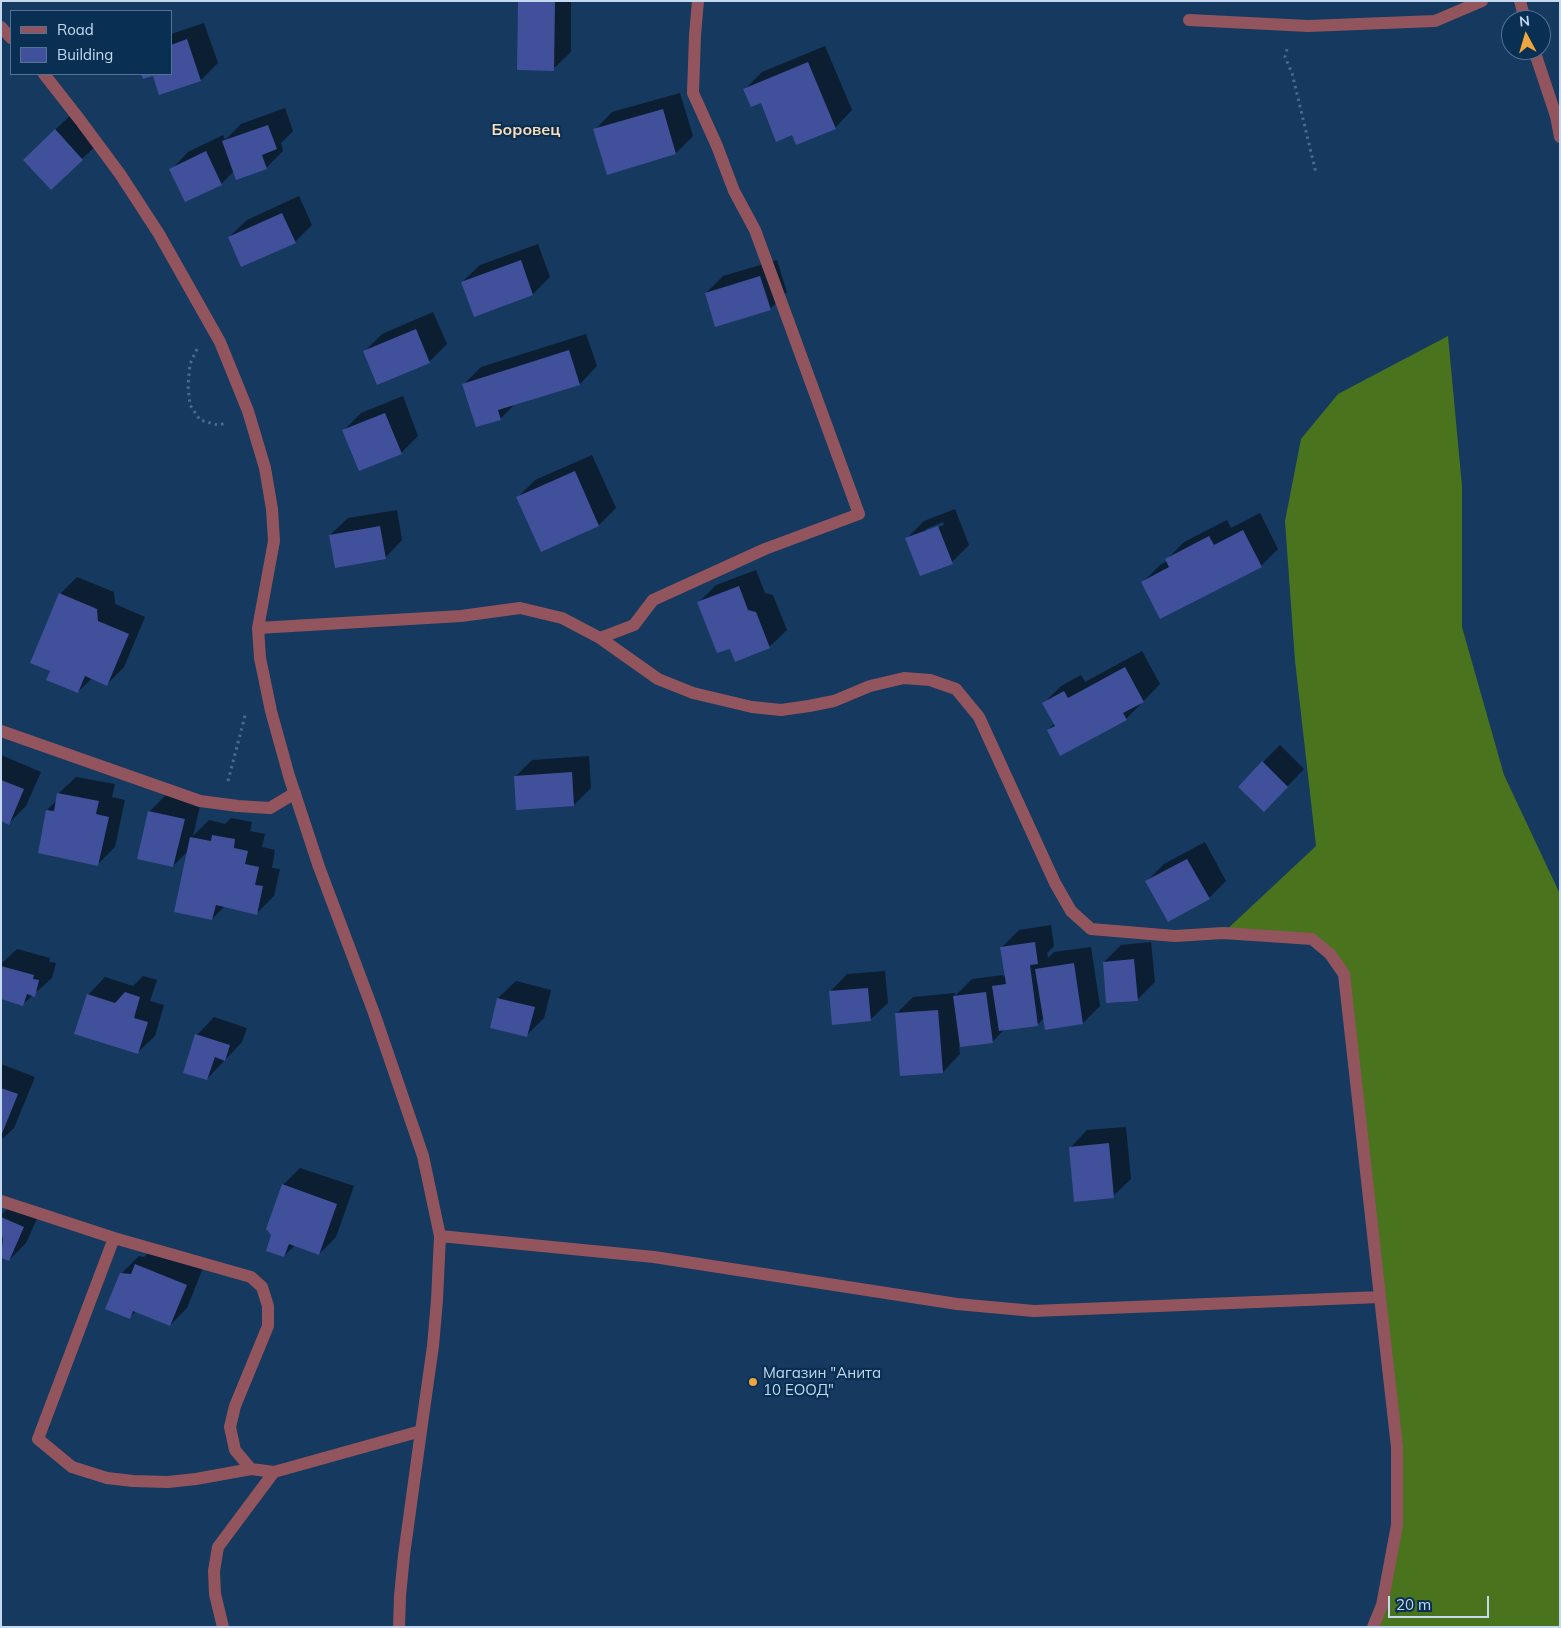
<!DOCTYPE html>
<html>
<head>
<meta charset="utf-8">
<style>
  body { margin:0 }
  #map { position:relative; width:1561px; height:1628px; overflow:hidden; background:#15395f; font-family:Mulish,sans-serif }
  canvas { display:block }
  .frame { position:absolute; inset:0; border:2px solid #c5daf1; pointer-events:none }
  .legend { position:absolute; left:10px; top:10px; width:162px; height:65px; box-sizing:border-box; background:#092f53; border:1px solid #547392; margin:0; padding:6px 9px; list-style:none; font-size:15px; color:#c5daf1 }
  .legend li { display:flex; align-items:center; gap:10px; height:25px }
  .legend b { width:25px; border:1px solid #547392 }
  .north { position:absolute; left:1501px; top:10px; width:50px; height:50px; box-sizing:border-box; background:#092f53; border:1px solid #547392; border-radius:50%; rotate:354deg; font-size:14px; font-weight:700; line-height:20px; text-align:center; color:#c5daf1 }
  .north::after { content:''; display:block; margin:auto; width:18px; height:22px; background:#f0a63e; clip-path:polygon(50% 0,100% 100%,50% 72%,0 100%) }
  .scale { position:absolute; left:1388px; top:1596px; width:101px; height:22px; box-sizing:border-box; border:2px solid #c5daf1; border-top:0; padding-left:6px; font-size:15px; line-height:18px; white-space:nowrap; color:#c5daf1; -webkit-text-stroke:4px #092f53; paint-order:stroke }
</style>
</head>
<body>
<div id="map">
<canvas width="1561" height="1628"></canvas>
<div class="frame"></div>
<ul class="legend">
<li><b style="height:6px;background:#92555d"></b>Road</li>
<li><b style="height:14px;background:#40509a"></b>Building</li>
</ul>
<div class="north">N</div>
<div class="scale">20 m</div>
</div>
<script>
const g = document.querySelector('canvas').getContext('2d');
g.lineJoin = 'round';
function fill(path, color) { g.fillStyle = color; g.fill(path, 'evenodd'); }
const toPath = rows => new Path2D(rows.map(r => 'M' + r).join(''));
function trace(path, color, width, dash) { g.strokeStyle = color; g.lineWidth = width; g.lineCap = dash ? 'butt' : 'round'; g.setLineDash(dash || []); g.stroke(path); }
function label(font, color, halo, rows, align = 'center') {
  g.font = font + ' Mulish,sans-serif'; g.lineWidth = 4.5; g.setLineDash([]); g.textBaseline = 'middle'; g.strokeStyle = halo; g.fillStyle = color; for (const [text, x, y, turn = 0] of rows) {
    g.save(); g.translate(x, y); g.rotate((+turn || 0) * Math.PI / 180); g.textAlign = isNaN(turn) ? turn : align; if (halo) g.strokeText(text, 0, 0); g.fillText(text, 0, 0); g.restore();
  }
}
fill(toPath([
  [1448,336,1462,486,1462,627,1504,775,1560,894,1560,1627,1373,1627,1397,1525,1397,1447,1344,974,1312,939,1223,933,1316,846,1295,661,1285,521,1301,439,1338,394]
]), '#4a731e');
fill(toPath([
  [519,1,571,1,571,52,553,69],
  [204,23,218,63,201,80,153,75,144,78,142,74,171,74,171,34],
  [825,46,852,110,835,128,793,133,762,102,745,89,762,72],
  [680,93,693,136,676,153,608,173,595,130,612,112],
  [285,108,293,131,281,143,283,151,266,168,234,171,221,184,171,170,188,152,223,135,225,140,241,124],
  [73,113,100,142,51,188,41,143],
  [299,196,312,225,295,242,229,237,247,220],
  [538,244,550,277,533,294,462,282,480,265],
  [777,260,787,292,770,309,706,293,723,276],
  [433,312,447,344,429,362,365,351,382,334],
  [586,334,597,366,580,384,515,404,500,419,464,384,481,367],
  [403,396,418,436,401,453,344,430,361,413],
  [592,455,616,508,599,525,541,550,518,497,535,480],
  [955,509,969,545,952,562,907,538,924,521],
  [943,522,944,525,926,532,926,529],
  [397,510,402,540,385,558,330,535,348,518],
  [1260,513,1278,549,1261,566,1143,582,1160,565,1168,561,1167,559,1184,542,1227,520,1231,528],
  [756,570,765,593,773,595,787,630,769,647,730,647,699,602,716,585],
  [77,577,114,592,115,604,145,617,124,667,107,684,92,678,78,692,60,594],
  [1142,651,1160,684,1126,719,1048,730,1055,723,1044,703,1061,686,1081,675,1085,682],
  [1280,745,1304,769,1281,793,1263,762],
  [1,755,41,772,26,806,9,823,1,820],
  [589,756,591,788,574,805,515,777,532,760],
  [76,777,115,784,112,797,125,800,115,847,98,864,47,810,57,800,58,794],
  [167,794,201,802,193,836,209,820,225,824,231,818,252,822,250,831,265,834,262,847,275,850,272,868,280,869,274,896,257,913,225,906,212,919,189,850,173,866,150,811],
  [1205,842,1226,881,1209,898,1147,881,1164,864],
  [1051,925,1054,946,1047,953,1048,958,1054,952,1091,947,1100,1006,1083,1023,1044,1018,1038,1024,1005,1029,992,1042,959,1046,960,1054,943,1072,896,1014,913,997,955,993,955,996,972,979,1003,975,1003,977,1006,974,1002,947,1019,930],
  [1151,942,1155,982,1137,1000,1104,962,1121,945],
  [17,949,50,958,49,962,56,963,52,978,23,1004,1,998,1,964],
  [885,971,888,1003,870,1020,830,992,847,974],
  [143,976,157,980,150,1001,164,1005,155,1036,137,1053,88,995,105,977,133,986],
  [516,981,551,990,544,1018,527,1035,498,998],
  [214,1017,247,1028,242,1042,207,1079,197,1035],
  [1,1064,35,1077,14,1128,1,1140],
  [1126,1127,1131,1179,1113,1196,1070,1148,1087,1130],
  [300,1168,354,1186,336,1237,319,1254,295,1245,284,1256,283,1185],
  [17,1200,41,1210,26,1243,9,1260,1,1256,1,1243,4,1236,1,1235,1,1215],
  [154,1247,203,1268,187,1308,170,1325,136,1311,129,1318,121,1274,139,1256,144,1257]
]), '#0007');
fill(toPath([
  [518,1,555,1,554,71,517,70],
  [187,39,201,81,159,95,153,76,143,79,141,74,171,74,171,45],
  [808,62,836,129,796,145,792,135,776,142,761,103,751,107,743,89],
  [663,109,676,154,607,175,593,129],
  [268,125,277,149,262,155,267,169,236,180,222,141],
  [55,129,83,160,51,190,23,160],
  [206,151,222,185,185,202,169,169],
  [282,213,296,243,241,267,228,237],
  [521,260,533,295,474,317,461,282],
  [760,276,771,310,715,327,705,293],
  [416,329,430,363,377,385,363,351],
  [569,350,580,385,498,410,501,420,476,427,462,384],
  [385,413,402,454,359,471,342,430],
  [575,471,599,526,541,552,516,497],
  [380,526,386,559,335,568,329,535],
  [938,526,953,564,920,576,905,538],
  [1243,530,1262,567,1160,619,1141,582,1169,567,1165,559,1209,536,1214,545],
  [739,586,748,610,756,612,770,648,735,662,730,649,717,653,697,602],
  [59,593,97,609,98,621,129,634,107,686,85,676,78,693,46,680,50,671,30,663],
  [1125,667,1144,702,1123,713,1127,720,1060,756,1047,730,1055,726,1042,703,1064,691,1068,698],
  [1262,761,1288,787,1264,812,1238,787],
  [572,772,574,806,516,810,514,776],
  [1,780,24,789,9,825,1,821],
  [57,793,99,801,96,814,109,817,98,866,38,853,46,810,54,811],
  [148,811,185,819,173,867,137,859],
  [212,835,235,839,234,848,248,851,245,864,259,867,255,885,263,886,257,915,216,905,212,920,174,912,190,837,211,841],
  [1187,859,1210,899,1168,922,1145,881],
  [1035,942,1038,964,1030,965,1038,1026,999,1031,992,986,1006,984,1000,947],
  [1134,959,1138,1001,1106,1003,1103,962],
  [1074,963,1083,1024,1045,1030,1035,969],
  [1,966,34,975,33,979,39,980,35,997,27,994,23,1006,1,999],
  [868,988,871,1021,832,1025,829,991],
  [125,992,140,997,134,1018,148,1022,138,1054,74,1034,87,994,115,1003],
  [986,992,993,1043,960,1047,953,996],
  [497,998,535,1007,527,1037,490,1028],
  [938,1010,943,1073,900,1076,895,1013],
  [195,1034,230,1045,225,1061,215,1057,207,1080,183,1073],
  [1,1088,18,1094,1,1136],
  [1109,1143,1114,1198,1074,1202,1069,1147],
  [282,1184,337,1204,319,1255,289,1244,284,1257,266,1251,271,1235,266,1229],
  [1,1217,24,1227,9,1261,1,1258,3,1237,1,1236],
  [135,1264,187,1285,170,1326,133,1311,130,1319,105,1309,120,1273,131,1274]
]), '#40509a');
trace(toPath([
  [1287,49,1285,57,1292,73,1316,173],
  [197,349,190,364,188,386,190,405,200,420,218,425,227,423],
  [228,781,246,712]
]), '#4b6a8c', 3, [2.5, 4]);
trace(toPath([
  [1189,20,1308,26,1435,21,1482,1],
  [1,731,200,801,238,806,270,808,295,793]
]), '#92555d', 12);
trace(toPath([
  [1520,1,1525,20],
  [1,27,11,38],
  [1534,50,1556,116,1560,137],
  [44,74,80,120,120,174,159,234,220,342,248,411,265,468,272,509,274,541,258,628,260,658,271,711,289,776,319,867,374,1013,423,1156,440,1236,437,1300,433,1346,421,1431,274,1472],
  [258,628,461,616,520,608,562,618,600,638,658,679,693,693,752,707,781,710,809,706,834,701,870,686,904,678,930,680,956,689,979,717,1055,883,1071,911,1091,929,1175,936,1223,933,1312,939,1330,954,1344,974,1380,1297],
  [600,638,634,625,653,600,765,549,859,514,755,230,734,191,717,146,693,93,695,35,698,1],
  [1,1201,114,1238],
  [440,1236,654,1257,957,1304,1034,1311,1380,1297,1397,1447,1397,1525,1382,1605,1373,1627],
  [223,1627,215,1594,214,1571,218,1547,274,1472,251,1469,196,1479,168,1482,133,1481,107,1478,72,1467,38,1439,114,1238,251,1277,262,1287,268,1306,268,1326,235,1406,230,1427,235,1450,251,1469],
  [399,1627,400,1596,404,1555,421,1431]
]), '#92555d', 12);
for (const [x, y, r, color] of [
  [753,1382,5,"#f0a63e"]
]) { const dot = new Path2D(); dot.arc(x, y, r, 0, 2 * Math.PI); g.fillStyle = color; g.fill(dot); trace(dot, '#092f53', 2); }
label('15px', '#c5daf1', '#092f53', [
  ["Магазин \"Анита",763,1373],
  ["10 ЕООД\"",763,1390]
], 'left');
label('bold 16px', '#fcddb7', '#092f53', [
  ["Боровец",526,130]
]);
</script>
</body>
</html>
